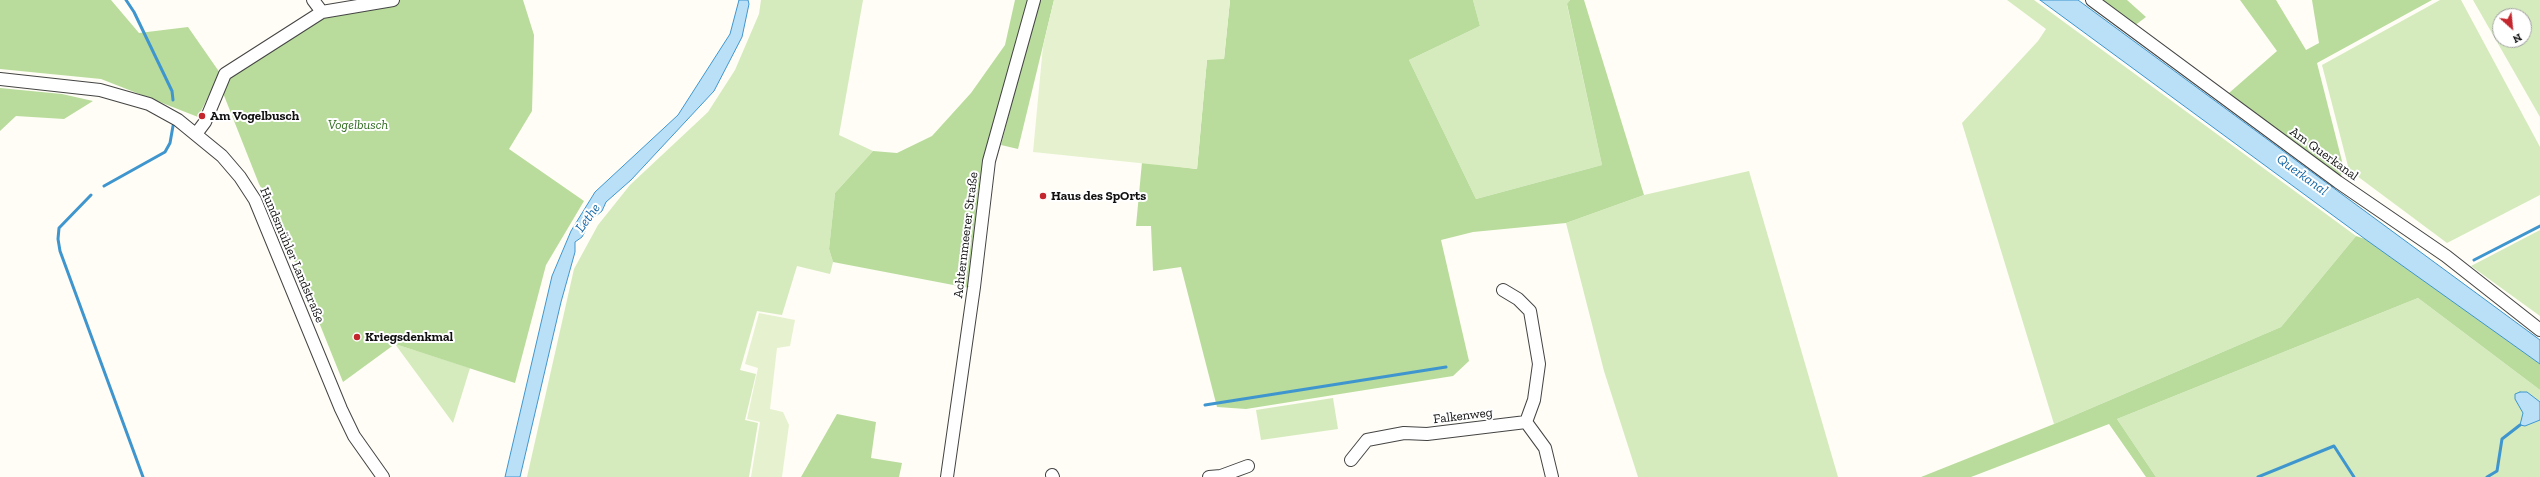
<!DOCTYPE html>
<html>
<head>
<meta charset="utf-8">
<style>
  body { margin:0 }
  #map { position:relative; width:2540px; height:477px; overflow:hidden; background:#fffdf5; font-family:"Zilla Slab",serif }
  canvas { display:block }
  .north { position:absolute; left:2492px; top:8px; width:40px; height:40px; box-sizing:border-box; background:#fff; border:1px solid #a0a0a0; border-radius:50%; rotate:153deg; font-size:11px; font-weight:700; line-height:16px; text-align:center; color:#111 }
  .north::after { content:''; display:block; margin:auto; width:14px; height:18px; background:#c4262e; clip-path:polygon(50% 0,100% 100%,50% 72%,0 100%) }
</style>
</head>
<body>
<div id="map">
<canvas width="2540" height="477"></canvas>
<div class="north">N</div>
</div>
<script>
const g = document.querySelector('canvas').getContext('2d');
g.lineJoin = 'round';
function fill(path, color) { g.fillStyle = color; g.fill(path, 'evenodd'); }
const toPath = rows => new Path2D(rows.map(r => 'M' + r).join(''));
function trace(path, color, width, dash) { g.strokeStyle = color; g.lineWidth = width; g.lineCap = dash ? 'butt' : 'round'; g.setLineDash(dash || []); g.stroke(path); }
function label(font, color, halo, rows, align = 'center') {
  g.font = font + ' "Zilla Slab",serif'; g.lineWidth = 4; g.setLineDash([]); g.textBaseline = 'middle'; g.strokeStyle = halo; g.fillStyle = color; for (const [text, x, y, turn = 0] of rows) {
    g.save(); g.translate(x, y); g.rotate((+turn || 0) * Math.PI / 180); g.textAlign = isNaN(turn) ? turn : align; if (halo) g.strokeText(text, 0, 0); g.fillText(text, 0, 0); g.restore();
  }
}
fill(toPath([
  [761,0,863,0,839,135,873,151,835,193,829,249,833,262,830,274,797,266,782,315,757,311,740,370,756,374,745,420,758,423,749,477,527,477,574,269,598,225,630,185,708,112,735,70,759,14],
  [1473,0,1570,0,1567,5,1602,165,1476,199,1409,60,1480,26],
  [2007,0,2034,0,2356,236,2281,327,2054,424,1962,123,2038,41,2046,29],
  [2440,0,2461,0,2540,147,2540,195,2447,243,2349,170,2322,65],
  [2473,0,2540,0,2540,117],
  [2500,16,2524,16,2524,40,2500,40],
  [1749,171,1838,477,1638,477,1604,371,1566,223,1644,195],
  [2540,230,2540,316,2471,266],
  [2418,298,2540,390,2540,477,2156,477,2117,419],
  [395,344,470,368,453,423],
  [1333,398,1338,429,1261,440,1256,410]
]), '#d5ebbd');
fill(toPath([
  [0,0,111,0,139,33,188,27,220,73,198,117,101,79,0,69],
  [397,0,523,0,534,35,532,111,509,149,584,201,546,265,515,383,395,344,343,382,275,213,259,184,223,93,229,76,318,16],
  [1015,0,1029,0,984,161,969,288,833,262,829,249,835,193,873,151,897,153,932,136,971,93,1005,45],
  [1038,0,1054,0,1018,149,1001,145],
  [1230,0,1473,0,1480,26,1409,60,1476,199,1602,165,1567,4,1570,0,1584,0,1644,195,1566,223,1473,232,1441,240,1469,361,1453,376,1246,409,1217,407,1181,267,1153,271,1151,226,1136,226,1142,162,1197,169,1207,59,1224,59],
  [2100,0,2127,0,2146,17,2134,26],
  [2240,0,2276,0,2306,50,2319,43,2312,0,2432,0,2317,63,2344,169,2340,176,2229,93,2277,51],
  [0,88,62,94,93,101,64,119,16,116,0,131],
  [2356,236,2365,239,2432,285,2540,364,2540,390,2418,298,2117,419,2156,477,2146,477,2109,424,1971,477,1921,477,2054,424,2281,327],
  [837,414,876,422,871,458,902,463,899,477,801,477]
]), '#b9dc9c');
fill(toPath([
  [1054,0,1230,0,1224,59,1207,60,1197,169,1033,152,1043,46],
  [759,313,795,320,790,346,777,348,770,409,783,412,789,425,782,477,751,477,760,422,747,419,758,368,745,364]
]), '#e6f2cf');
const water = toPath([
  [739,0,748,0,749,4,742,37,714,91,631,180,606,202,602,211,591,220,582,237,575,242,575,252,561,302,520,477,505,477,552,276,571,231,595,192,678,115,730,34,739,0],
  [2040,0,2078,0,2540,340,2540,364,2365,239,2040,0],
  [2520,392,2527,392,2540,402,2540,420,2525,426,2520,425,2523,413,2515,399,2515,394,2520,392]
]);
fill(water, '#b9e0f7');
trace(water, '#3f96cf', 1);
trace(toPath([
  [126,0,134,12,172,91,173,100],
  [104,186,165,152,170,143,173,126],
  [91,195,59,228,58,239,60,251,143,477],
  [2474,260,2540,226],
  [1205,405,1446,367],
  [2258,477,2334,446,2354,477],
  [2487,477,2497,471,2502,439,2520,425]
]), '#3f96cf', 3);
const minor = toPath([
  [313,0,322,12],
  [2092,0,2338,182,2446,256,2540,330],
  [0,79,100,90,149,104,178,120,222,156,240,177,255,200,341,409,354,436,383,477],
  [196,134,205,122,225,74,322,12,393,0],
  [1503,290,1518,299,1530,311,1539,364,1534,400,1526,422],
  [1351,460,1367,440,1404,433,1427,434,1526,422,1545,448,1552,477],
  [1052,475,1053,477],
  [947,477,974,287,989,161,1034,0],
  [1209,477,1221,476,1248,466]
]);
trace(minor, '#444', 14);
trace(minor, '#fff', 12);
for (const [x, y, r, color] of [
  [202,116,4,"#c4262e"],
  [1043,196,4,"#c4262e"],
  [357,337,4,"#c4262e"]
]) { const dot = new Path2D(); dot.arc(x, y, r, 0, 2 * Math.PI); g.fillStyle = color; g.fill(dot); trace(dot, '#fff', 1.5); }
label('bold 13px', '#111', '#fff', [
  ["Am Vogelbusch",210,116],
  ["Haus des SpOrts",1051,196],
  ["Kriegsdenkmal",365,337]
], 'left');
label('italic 13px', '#2f6b1f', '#fff', [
  ["Vogelbusch",358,125]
]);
label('13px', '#111', '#fff', [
  ["Am Querkanal",2324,154,36],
  ["Achternmeerer Straße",966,235,-83],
  ["Hundsmühler Landstraße",292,255,67],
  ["Falkenweg",1463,416,-7]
]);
label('italic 14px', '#1768a6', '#fff', [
  ["Querkanal",2302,175,36],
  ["Lethe",588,218,-54]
]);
</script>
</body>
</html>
